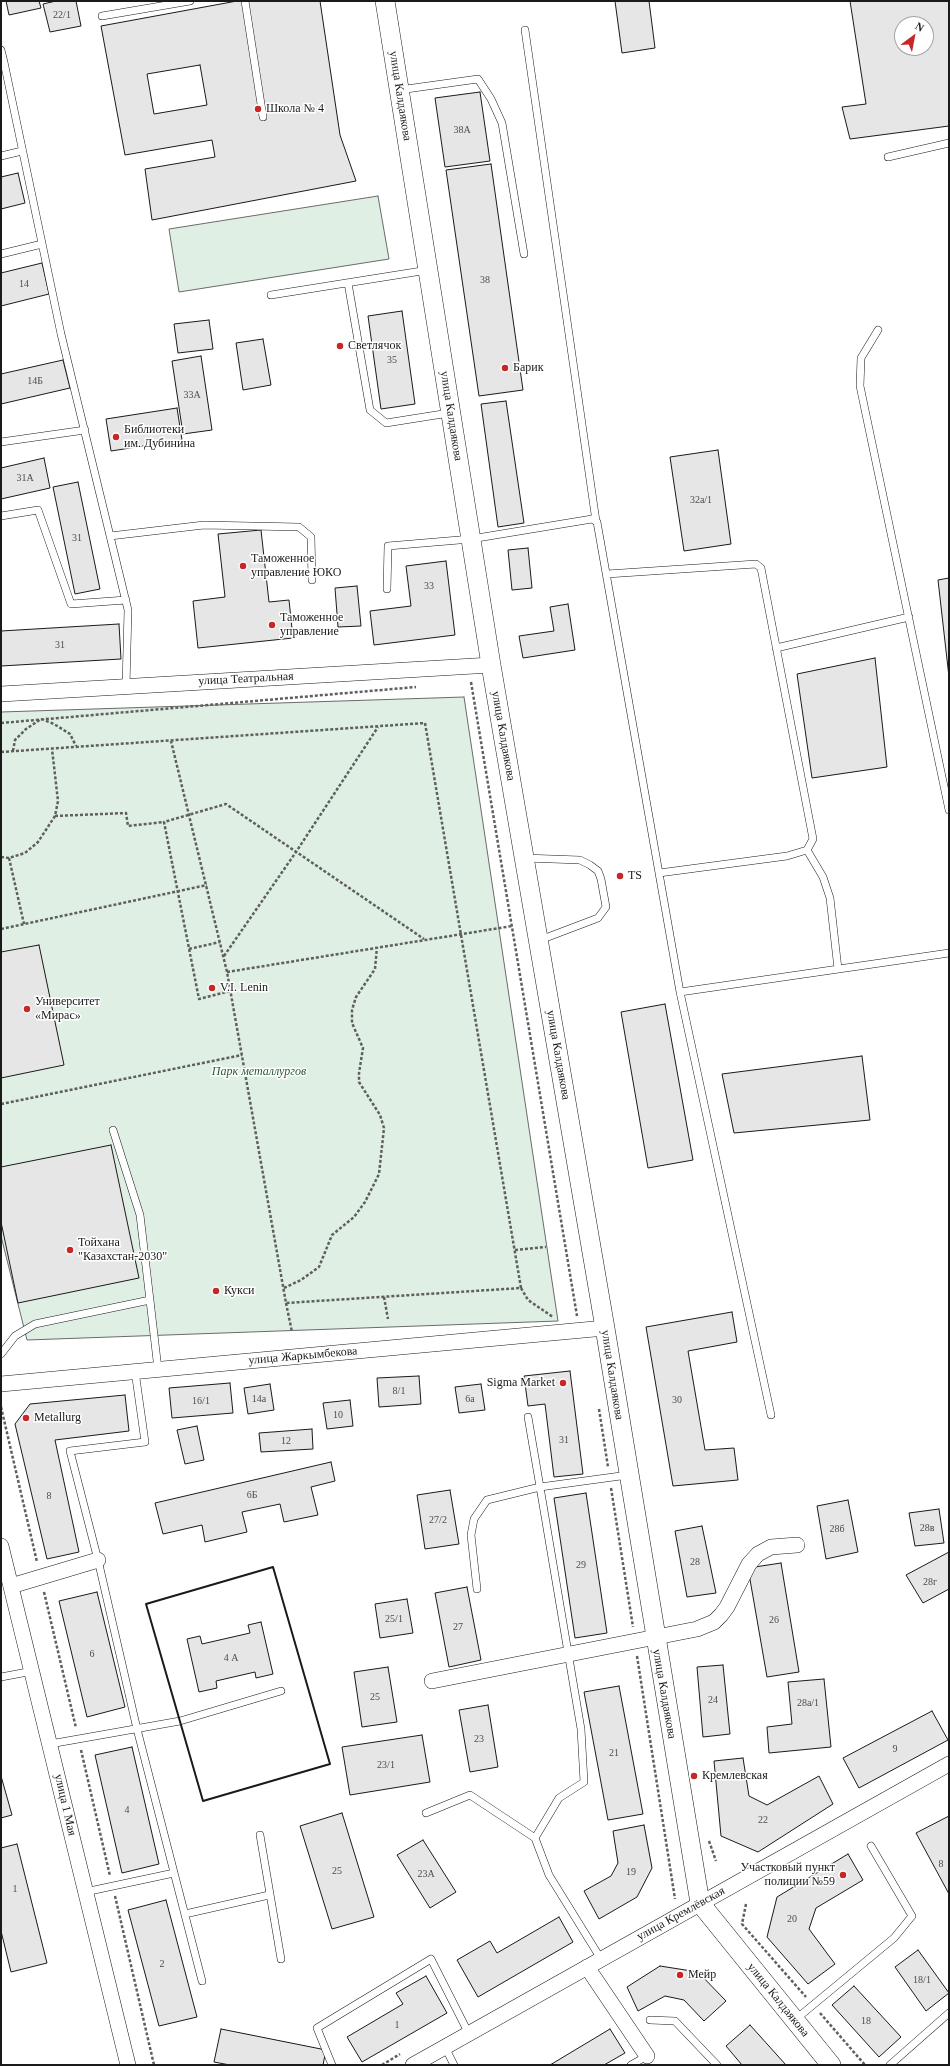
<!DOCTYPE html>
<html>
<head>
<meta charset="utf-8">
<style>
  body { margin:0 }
  #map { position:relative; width:950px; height:2066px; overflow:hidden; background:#fff; font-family:Georgia,serif }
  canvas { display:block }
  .frame { position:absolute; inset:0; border:2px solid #1a1a1a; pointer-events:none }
  .north { position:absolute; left:894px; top:16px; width:40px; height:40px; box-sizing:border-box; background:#fff; border:1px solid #a3a3a3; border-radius:50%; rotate:32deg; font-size:11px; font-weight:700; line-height:16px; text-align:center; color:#1a1a1a }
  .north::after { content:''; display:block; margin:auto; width:14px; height:18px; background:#c62828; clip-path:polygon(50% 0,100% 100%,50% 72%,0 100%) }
</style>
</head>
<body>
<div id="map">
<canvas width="950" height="2066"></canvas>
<div class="frame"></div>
<div class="north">N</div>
</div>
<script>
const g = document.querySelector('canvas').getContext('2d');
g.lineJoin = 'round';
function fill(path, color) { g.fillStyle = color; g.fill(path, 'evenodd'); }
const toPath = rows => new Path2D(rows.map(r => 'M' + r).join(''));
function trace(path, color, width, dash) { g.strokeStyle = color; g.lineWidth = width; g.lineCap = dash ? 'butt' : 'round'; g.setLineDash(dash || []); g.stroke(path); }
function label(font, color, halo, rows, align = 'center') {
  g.font = font + ' Georgia,serif'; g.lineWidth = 3; g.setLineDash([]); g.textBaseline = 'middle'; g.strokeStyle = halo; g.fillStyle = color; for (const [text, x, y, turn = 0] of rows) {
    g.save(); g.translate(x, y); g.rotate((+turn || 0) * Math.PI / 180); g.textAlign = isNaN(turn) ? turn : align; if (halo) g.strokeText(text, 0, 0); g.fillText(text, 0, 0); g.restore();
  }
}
const green = toPath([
  [378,196,389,259,179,292,169,229,378,196],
  [464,697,558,1321,27,1340,1,1236,1,712,464,697]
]);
fill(green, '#e0efe3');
trace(green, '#6a6a6a', 1);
const building = toPath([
  [6,1,39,1,41,8,9,15,6,1],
  [56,1,76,1,81,26,50,32,43,4,56,1],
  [237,1,320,1,340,135,356,181,152,220,145,169,215,157,212,140,125,155,101,26,237,1],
  [200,65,207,105,154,114,147,74,200,65],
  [615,1,649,1,655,48,622,53,615,1],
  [850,1,949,1,949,126,850,139,842,107,866,104,850,1],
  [902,24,926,24,926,48,902,48,902,24],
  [480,92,490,161,445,167,435,98,480,92],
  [491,164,523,390,479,396,446,170,491,164],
  [18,173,25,203,1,209,1,177,18,173],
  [42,263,49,294,1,306,1,273,42,263],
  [402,311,415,404,381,409,368,316,402,311],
  [209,320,213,349,178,353,174,324,209,320],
  [263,339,271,385,243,390,236,343,263,339],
  [201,356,212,430,183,434,172,361,201,356],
  [63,360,70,388,1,404,1,374,63,360],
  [506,401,524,523,498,527,481,404,506,401],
  [177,408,182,440,111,451,106,419,177,408],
  [718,450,731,544,684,551,670,457,718,450],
  [44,458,50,488,1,499,1,468,44,458],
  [78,482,100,589,75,594,53,487,78,482],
  [261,530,269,602,289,600,293,638,198,648,193,601,225,597,218,534,261,530],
  [528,548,532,588,512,590,508,550,528,548],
  [446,561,455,635,374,645,370,611,411,606,406,566,446,561],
  [949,578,949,677,938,580,949,578],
  [357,586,361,626,338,627,335,588,357,586],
  [568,604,575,650,523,658,519,636,554,631,550,607,568,604],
  [119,624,121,659,1,666,1,631,119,624],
  [875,658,887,767,812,778,797,674,875,658],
  [39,945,64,1065,1,1078,1,952,39,945],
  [665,1004,693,1160,648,1168,621,1012,665,1004],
  [862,1056,870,1120,734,1133,722,1074,862,1056],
  [111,1145,139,1278,18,1303,1,1222,1,1167,111,1145],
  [732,1312,737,1342,688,1351,705,1450,734,1448,738,1480,673,1486,646,1327,732,1312],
  [570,1371,583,1474,554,1477,545,1404,528,1406,524,1376,570,1371],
  [419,1376,421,1404,379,1407,377,1378,419,1376],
  [230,1383,233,1413,172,1418,169,1388,230,1383],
  [270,1384,274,1410,248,1414,244,1388,270,1384],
  [481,1384,485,1410,459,1413,455,1387,481,1384],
  [125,1395,129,1431,55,1440,79,1552,47,1559,15,1424,30,1404,125,1395],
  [350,1400,353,1426,327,1429,323,1403,350,1400],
  [197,1426,204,1460,185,1464,177,1430,197,1426],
  [312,1429,313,1449,261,1452,259,1433,312,1429],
  [331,1462,335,1481,311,1487,318,1515,284,1522,280,1504,242,1512,247,1532,205,1542,202,1525,163,1534,155,1503,331,1462],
  [450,1490,459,1544,425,1549,417,1495,450,1490],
  [586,1493,607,1633,575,1638,554,1498,586,1493],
  [848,1500,858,1552,826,1559,817,1506,848,1500],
  [939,1509,944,1543,915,1546,909,1513,939,1509],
  [702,1526,716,1593,687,1597,675,1531,702,1526],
  [949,1552,949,1589,923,1603,906,1575,949,1552],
  [781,1563,799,1672,767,1677,748,1568,781,1563],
  [467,1587,481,1660,449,1667,435,1593,467,1587],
  [97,1592,125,1707,87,1717,59,1601,97,1592],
  [407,1599,413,1633,380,1638,375,1604,407,1599],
  [261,1622,273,1674,256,1678,255,1672,216,1681,217,1688,199,1692,187,1639,200,1636,202,1644,250,1633,248,1625,261,1622],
  [723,1665,730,1734,703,1737,697,1667,723,1665],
  [388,1667,397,1722,362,1727,354,1672,388,1667],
  [824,1679,831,1747,769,1753,767,1727,792,1724,788,1682,824,1679],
  [619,1686,643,1814,608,1820,584,1692,619,1686],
  [488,1705,498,1767,470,1772,459,1710,488,1705],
  [932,1711,948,1740,859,1788,843,1758,932,1711],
  [422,1735,430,1782,350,1795,342,1747,422,1735],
  [132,1747,159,1864,122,1873,95,1755,132,1747],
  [743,1758,749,1796,767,1805,819,1776,833,1804,758,1852,721,1836,714,1761,743,1758],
  [1,1776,12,1815,1,1818,1,1776],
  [342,1813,374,1917,332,1929,300,1826,342,1813],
  [949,1816,949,1894,916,1833,949,1816],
  [644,1825,652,1868,637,1897,599,1919,584,1891,611,1876,618,1863,613,1831,644,1825],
  [423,1840,456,1892,430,1908,397,1855,423,1840],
  [17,1844,47,1963,11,1972,1,1931,1,1848,17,1844],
  [848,1854,863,1880,816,1908,809,1929,835,1964,808,1984,767,1937,777,1897,848,1854],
  [166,1900,197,2017,159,2026,128,1910,166,1900],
  [559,1917,573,1942,478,1997,457,1960,490,1941,497,1953,559,1917],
  [918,1950,949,1993,926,2011,895,1967,918,1950],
  [660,1966,698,1972,726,2001,704,2021,684,2000,665,1996,638,2011,627,1987,660,1966],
  [426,1976,447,2013,362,2062,347,2037,403,2004,396,1993,426,1976],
  [854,1986,901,2037,879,2057,832,2005,854,1986],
  [750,2025,786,2065,742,2065,726,2046,750,2025],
  [221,2029,326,2050,323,2065,230,2065,214,2062,221,2029],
  [610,2029,625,2053,604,2065,550,2065,610,2029]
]);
fill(building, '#e6e6e6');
trace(building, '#1a1a1a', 1);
const service = toPath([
  [245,1,263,117],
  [102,16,190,1],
  [525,30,596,521],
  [1,50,4,62],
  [1,63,4,62,61,334,128,610,126,686],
  [399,90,478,79,491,99,502,123,524,254],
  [1,156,22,151],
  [888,157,949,143],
  [1,254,42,244],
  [348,283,370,410,386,423,449,413],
  [271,295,428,270],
  [878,330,861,358,860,386,949,810],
  [1,442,85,430],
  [1,516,38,510,71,604,126,600],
  [110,536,204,525,299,527,311,537,312,580],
  [607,574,756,564,761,568,813,839,807,850,787,856,659,873],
  [387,589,388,546,471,539,592,519,597,522,680,992,771,1415],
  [776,648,909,617],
  [807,850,823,877,830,898,838,969],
  [524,858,580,860,590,865,598,871,601,879,606,907,598,918,540,940],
  [680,992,949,953],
  [113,1130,140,1215,158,1369],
  [1,1354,15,1336,35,1324,150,1300],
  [135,1371,145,1442,70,1451,98,1560,137,1729,202,1981],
  [528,1417,540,1487,628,1475],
  [477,1589,471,1535,474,1519,487,1500,540,1487,581,1729,584,1782,559,1798,535,1838,549,1875,601,1959],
  [1,1677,33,1671],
  [50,1744,180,1721,281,1691],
  [426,1813,470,1795,535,1838],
  [260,1835,281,1959],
  [85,1892,174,1873],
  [185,1914,269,1895],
  [796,2019,894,1938,912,1916,871,1846],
  [650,2020,675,2021,717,2065],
  [445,2047,454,2065],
  [332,2065,317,2028,431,1959,469,2034],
  [631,2065,647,2056],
  [890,2065,949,2013]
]);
const minor = toPath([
  [1,694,491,665],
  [1,1384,605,1328],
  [1,1546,128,2065],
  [11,1586,98,1560],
  [432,1681,697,1629,714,1622,721,1615,727,1607,749,1564,758,1554,771,1547,797,1545],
  [587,1967,647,2056],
  [413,2065,949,1764]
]);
const tertiary = toPath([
  [385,1,491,665,605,1328,700,1903,831,2065]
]);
trace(service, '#1a1a1a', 8);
trace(minor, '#1a1a1a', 16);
trace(tertiary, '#1a1a1a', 20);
trace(toPath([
  [471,682,577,1316],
  [1,723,416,687],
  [13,751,15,740,26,729,41,719,54,724,70,734,76,746],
  [1,752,425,723,521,1288,286,1303,227,972,171,741],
  [55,816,126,813,128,826,164,822],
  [1,857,9,858,25,853,38,842,55,816,58,801,52,749],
  [9,858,24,924],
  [1,929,207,885],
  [189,949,220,942],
  [224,956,296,852,378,727],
  [227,972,512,926],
  [230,991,199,999,164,822,226,804,424,939],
  [1,1104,242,1055],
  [515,1250,546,1247],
  [284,1288,301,1280,319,1267,332,1235,354,1217,365,1202,379,1174,384,1128,380,1115,359,1082,359,1073,363,1048,352,1023,352,1010,356,997,375,969,377,947],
  [521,1288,528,1300,553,1317],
  [384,1297,388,1319],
  [286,1303,292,1332],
  [1,1407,37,1562],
  [599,1409,608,1467],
  [611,1488,633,1627],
  [44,1592,76,1728],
  [637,1656,675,1899],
  [81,1750,110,1876],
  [709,1841,716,1861],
  [115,1896,154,2065],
  [746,1904,742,1924,806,1997],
  [820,2013,865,2065],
  [382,2065,400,2054]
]), '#5f5f5f', 2.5, [3, 2]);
trace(service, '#fff', 7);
trace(minor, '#fff', 15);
trace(tertiary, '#fff', 19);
trace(toPath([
  [273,1567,330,1764,203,1801,146,1604,273,1567]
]), '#1a1a1a', 2);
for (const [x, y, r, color] of [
  [258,109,4,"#c62828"],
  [340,346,4,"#c62828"],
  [505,368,4,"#c62828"],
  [116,437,4,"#c62828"],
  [243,566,4,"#c62828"],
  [272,625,4,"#c62828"],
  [620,876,4,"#c62828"],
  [212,988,4,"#c62828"],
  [27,1009,4,"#c62828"],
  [70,1250,4,"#c62828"],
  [216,1291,4,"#c62828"],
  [563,1383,4,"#c62828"],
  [26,1418,4,"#c62828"],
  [694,1776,4,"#c62828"],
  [843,1875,4,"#c62828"],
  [680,1975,4,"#c62828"]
]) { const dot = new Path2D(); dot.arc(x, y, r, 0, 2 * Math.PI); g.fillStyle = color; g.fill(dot); trace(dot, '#fff', 1.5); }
label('10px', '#4d4d4d', null, [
  ["22/1",62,15],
  ["38А",462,130],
  ["38",485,280],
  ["14",24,284],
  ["35",392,360],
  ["14Б",35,381],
  ["33А",192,395],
  ["31А",25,478],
  ["32а/1",701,500],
  ["31",77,538],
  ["33",429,586],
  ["31",60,645],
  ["8/1",399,1391],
  ["14а",259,1399],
  ["6а",470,1399],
  ["30",677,1400],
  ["16/1",201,1401],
  ["10",338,1415],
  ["31",564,1440],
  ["12",286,1441],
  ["6Б",252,1495],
  ["8",49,1496],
  ["27/2",438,1520],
  ["28в",927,1528],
  ["28б",837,1529],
  ["28",695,1562],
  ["29",581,1565],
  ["28г",930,1582],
  ["25/1",394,1619],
  ["26",774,1620],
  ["27",458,1627],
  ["6",92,1654],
  ["4 А",231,1658],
  ["25",375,1697],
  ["24",713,1700],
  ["28а/1",808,1703],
  ["23",479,1739],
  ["9",895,1749],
  ["21",614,1753],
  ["23/1",386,1765],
  ["4",127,1810],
  ["22",763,1820],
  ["8",941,1864],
  ["25",337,1871],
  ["19",631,1872],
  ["23А",426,1874],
  ["1",15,1889],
  ["20",792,1919],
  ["2",162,1964],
  ["18/1",922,1980],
  ["18",866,2021],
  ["1",397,2025]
]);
label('12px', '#1a1a1a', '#fff', [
  ["улица Калдаякова",400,96,81],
  ["улица Калдаякова",451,416,81],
  ["улица Театральная",246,679,-3],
  ["улица Калдаякова",503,736,80],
  ["улица Калдаякова",558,1055,80],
  ["улица Жаркымбекова",303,1356,-5],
  ["улица Калдаякова",612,1375,81],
  ["улица Калдаякова",664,1694,80],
  ["улица 1 Мая",65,1805,77],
  ["улица Кремлёвская",681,1914,-29],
  ["улица Калдаякова",778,2000,51]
]);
label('12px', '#1a1a1a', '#fff', [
  ["Школа № 4",266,109],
  ["Светлячок",348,346],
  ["Барик",513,368],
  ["Библиотеки",124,430],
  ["им. Дубинина",124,444],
  ["Таможенное",251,559],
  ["управление ЮКО",251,573],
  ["Таможенное",280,618],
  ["управление",280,632],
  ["TS",628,876],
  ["V.I. Lenin",220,988],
  ["Университет",35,1002],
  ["«Мирас»",35,1016],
  ["Тойхана",78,1243],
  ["\"Казахстан-2030\"",78,1257],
  ["Кукси",224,1291],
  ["Sigma Market",555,1383,"right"],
  ["Metallurg",34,1418],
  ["Кремлевская",702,1776],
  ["Участковый пункт",835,1868,"right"],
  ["полиции №59",835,1882,"right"],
  ["Мейр",688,1975]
], 'left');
label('italic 12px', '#2b5a34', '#fff', [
  ["Парк металлургов",259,1072]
]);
</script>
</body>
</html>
